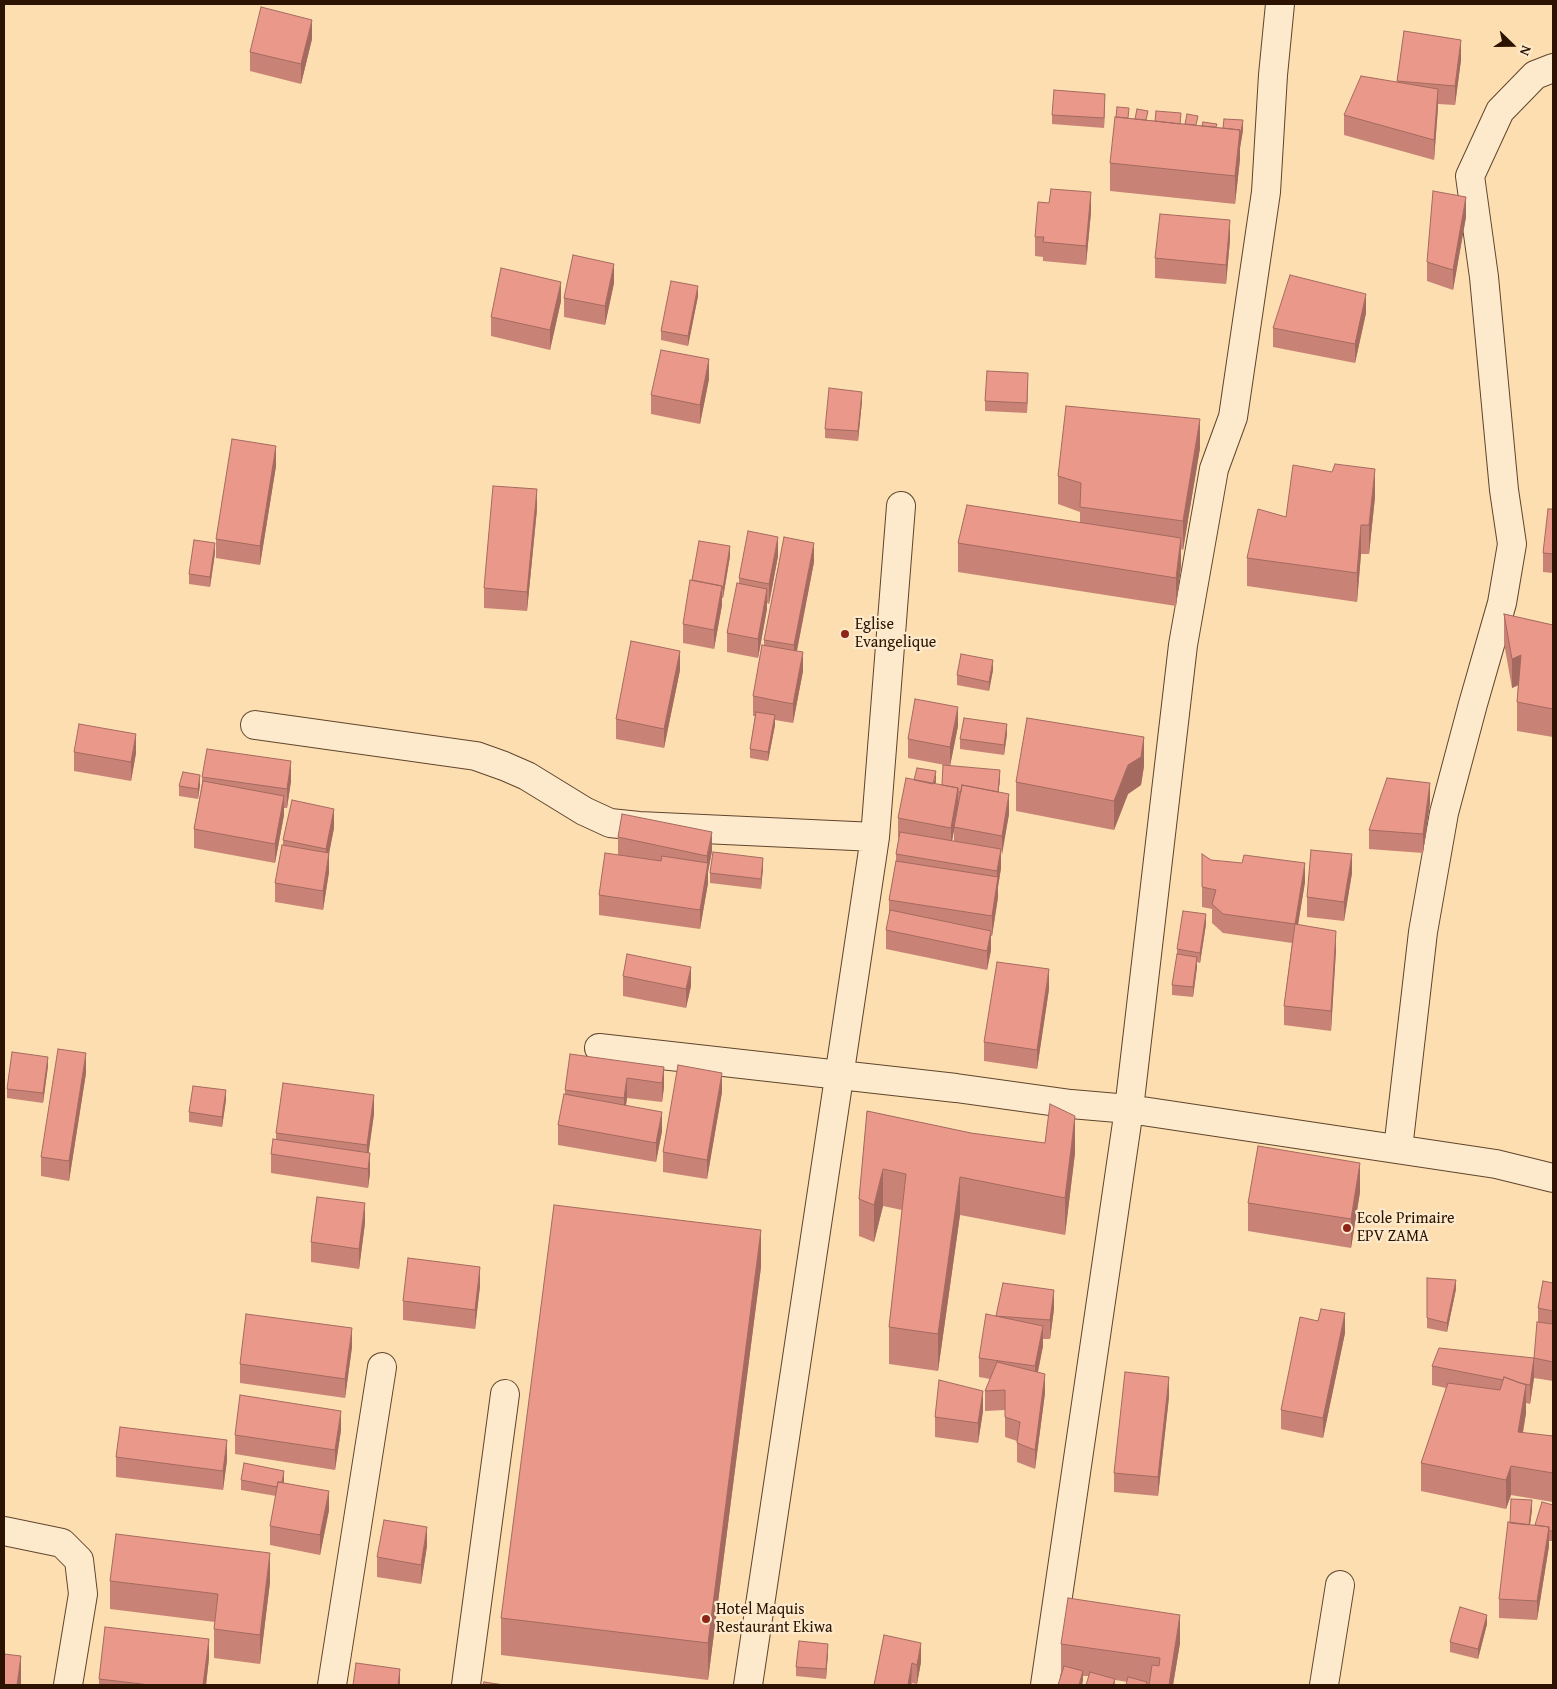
<!DOCTYPE html>
<html>
<head>
<meta charset="utf-8">
<style>
  body { margin:0 }
  #map { position:relative; width:1557px; height:1689px; overflow:hidden; background:#fcdeb1; font-family:"Gentium Book Plus",serif }
  canvas { display:block }
  .frame { position:absolute; inset:0; border:5px solid #2c1200; pointer-events:none }
  .north { position:absolute; left:1487px; top:20px; width:50px; height:50px; -webkit-text-stroke:4px #fdeacc; paint-order:stroke; rotate:112deg; font-size:14px; font-weight:700; line-height:20px; text-align:center; color:#2c1200 }
  .north::after { content:''; display:block; margin:auto; width:18px; height:22px; background:#2c1200; clip-path:polygon(50% 0,100% 100%,50% 72%,0 100%) }
</style>
</head>
<body>
<div id="map">
<canvas width="1557" height="1689"></canvas>
<div class="frame"></div>
<div class="north">N</div>
</div>
<script>
const g = document.querySelector('canvas').getContext('2d');
g.lineJoin = 'round';
const toPath = rows => new Path2D(rows.map(r => 'M' + r).join(''));
function trace(path, color, width, dash) { g.strokeStyle = color; g.lineWidth = width; g.lineCap = dash ? 'butt' : 'round'; g.setLineDash(dash || []); g.stroke(path); }
function fill(path, color) { g.fillStyle = color; g.fill(path, 'evenodd'); }
function label(font, color, halo, rows, align = 'center') {
  g.font = font + ' "Gentium Book Plus",serif'; g.lineWidth = 4.5; g.setLineDash([]); g.textBaseline = 'middle'; g.strokeStyle = halo; g.fillStyle = color; for (const [text, x, y, turn = 0] of rows) {
    g.save(); g.translate(x, y); g.rotate((+turn || 0) * Math.PI / 180); g.textAlign = isNaN(turn) ? turn : align; if (halo) g.strokeText(text, 0, 0); g.fillText(text, 0, 0); g.restore();
  }
}
const street = toPath([
  [255,725,476,756,504,766,527,776,584,811,610,823,639,826,875,837],
  [599,1048,956,1088,1071,1104,1129,1109,1496,1164,1553,1178],
  [1398,1149,1423,932,1444,813,1473,704,1502,603,1512,544,1504,490,1484,277,1470,176,1500,111,1535,75,1553,68],
  [4,1531,62,1543,79,1560,83,1594,68,1685],
  [332,1685,382,1367],
  [466,1685,505,1394],
  [748,1685,875,837,901,506],
  [1045,1685,1129,1109,1183,645,1214,469,1233,417,1266,192,1273,75,1280,4],
  [1324,1685,1340,1585]
]);
trace(street, '#60452c', 30);
trace(street, '#fdeacc', 28);
fill(toPath([
  [1404,31,1461,60,1455,105,1438,104,1434,160,1344,135,1344,115,1397,82],
  [312,39,301,84,250,71,250,52],
  [1105,103,1104,128,1052,124,1052,115],
  [1129,118,1243,130,1240,148,1240,159,1235,204,1110,191,1110,163],
  [1091,212,1086,265,1043,261,1043,257,1035,256,1035,237],
  [1466,217,1453,290,1427,281,1427,262],
  [1230,240,1226,284,1155,278,1155,258],
  [614,283,605,325,564,317,564,298],
  [698,296,688,346,661,340,661,331],
  [561,301,550,350,491,336,491,317],
  [1366,313,1355,363,1273,347,1273,328],
  [709,379,700,424,651,414,651,395],
  [1028,383,1027,413,985,411,985,401],
  [862,401,858,441,825,438,825,429],
  [1200,448,1183,550,1181,549,1181,566,1176,606,958,572,958,543,1080,522,1080,512,1058,504,1058,476],
  [276,466,260,565,216,558,216,539],
  [1375,497,1369,554,1361,554,1357,602,1247,586,1247,558,1286,517],
  [537,509,527,611,484,608,484,588],
  [1553,509,1553,573,1543,572,1543,553],
  [215,553,210,587,189,584,189,574],
  [730,556,723,598,722,598,722,605,714,649,683,643,683,624],
  [778,556,769,604,767,603,767,609,758,658,727,652,727,633,739,584,739,578],
  [814,562,797,651,803,671,793,723,775,720,775,725,768,761,750,758,750,749,755,716,753,716,753,696,764,645,764,640],
  [1504,614,1553,625,1553,737,1517,731,1517,702,1518,685,1512,688,1504,643],
  [680,670,664,748,616,739,616,719],
  [993,670,989,691,957,685,957,675],
  [958,726,950,766,908,758,908,739],
  [1007,734,1004,755,960,749,960,739],
  [74,752,136,753,131,781,74,771],
  [1144,766,1141,785,1128,794,1114,830,1016,811,1016,782],
  [202,777,291,781,287,808,284,808,284,815,275,863,194,848,194,829,202,783],
  [914,780,936,781,935,784,942,785,1000,780,998,792,1009,814,1001,855,1001,868,998,887,998,897,992,936,991,936,991,950,987,970,886,949,886,930,889,915,889,900,896,861,896,854,899,838,898,837,898,818],
  [954,829,954,841,952,841],
  [200,785,198,799,179,796,179,786],
  [1430,803,1423,853,1369,849,1369,830],
  [334,828,329,853,329,872,323,910,275,902,275,883,283,846,283,840],
  [618,837,712,851,708,872,708,883,700,929,599,915,599,895,618,855],
  [1202,854,1211,860,1305,882,1298,924,1336,950,1331,1031,1284,1025,1284,1006,1292,943,1223,933,1212,923,1212,909,1202,907],
  [763,868,761,889,710,883,710,873],
  [1352,873,1344,921,1307,917,1307,897],
  [1206,924,1200,963,1197,962,1197,967,1193,997,1172,995,1172,985,1177,957,1177,949],
  [623,976,691,986,686,1008,623,996],
  [1049,989,1037,1069,984,1061,984,1042],
  [48,1066,43,1103,7,1098,7,1089],
  [664,1067,664,1087,662,1102,627,1098,626,1105,662,1131,656,1162,558,1145,558,1125,565,1094,565,1090],
  [86,1073,69,1181,41,1176,41,1157],
  [722,1092,707,1179,663,1172,663,1152],
  [226,1100,222,1127,189,1122,189,1112],
  [867,1111,971,1133,1045,1143,1075,1153,1065,1235,960,1215,938,1371,889,1364,889,1327,902,1210,883,1206,874,1242,859,1236,859,1199],
  [374,1114,368,1153,370,1173,368,1188,271,1173,271,1154,276,1139,276,1133],
  [1360,1192,1351,1248,1248,1231,1248,1203],
  [365,1223,359,1269,311,1262,311,1242],
  [761,1267,708,1680,501,1655,501,1618],
  [1427,1278,1456,1289,1447,1332,1427,1328],
  [1553,1283,1553,1381,1534,1378,1530,1404,1526,1403,1526,1413,1523,1433,1553,1436,1553,1502,1511,1495,1506,1509,1421,1491,1421,1463,1446,1388,1432,1385,1432,1366,1534,1358,1538,1322,1538,1308],
  [480,1286,475,1329,403,1320,403,1301],
  [1054,1309,1050,1339,1043,1339,1043,1346,1038,1372,1045,1393,1035,1469,1017,1462,1017,1441,1005,1437,1005,1410,985,1411,985,1391,990,1379,979,1377,979,1358,996,1316],
  [1345,1333,1323,1438,1281,1429,1281,1410],
  [352,1347,345,1398,240,1383,240,1364],
  [1169,1397,1158,1496,1114,1492,1114,1473],
  [983,1411,978,1443,935,1437,935,1417],
  [341,1430,335,1470,235,1454,235,1435],
  [116,1457,227,1460,223,1490,116,1477],
  [241,1480,284,1481,284,1483,329,1510,320,1555,270,1545,270,1526,276,1496,241,1490],
  [1553,1505,1553,1541,1549,1541,1549,1546,1537,1620,1499,1618,1499,1599,1510,1523,1532,1510,1530,1525,1535,1525],
  [427,1546,421,1584,377,1577,377,1557],
  [110,1581,270,1582,260,1664,214,1658,214,1629,215,1622,110,1609],
  [1553,1597,1553,1625,1552,1625,1552,1606],
  [1487,1624,1478,1659,1450,1652,1450,1642],
  [884,1635,921,1662,917,1684,912,1683,911,1685,874,1685],
  [1180,1643,1173,1685,1147,1685,1115,1680,1115,1685,1089,1676,1083,1676,1083,1681,1061,1673,1061,1644],
  [828,1653,826,1679,796,1676,796,1667],
  [209,1658,206,1685,99,1685,99,1679]
]), '#c98376');
fill(toPath([
  [312,20,312,39,301,84,301,64],
  [1461,40,1461,60,1455,105,1455,86],
  [1438,89,1438,109,1434,160,1434,140],
  [1105,94,1105,103,1104,128,1104,118],
  [1243,120,1243,130,1240,148,1240,159,1235,204,1235,176,1240,130],
  [1091,192,1091,212,1086,265,1086,246],
  [1466,197,1466,217,1453,290,1453,270],
  [1230,220,1230,240,1226,284,1226,265],
  [614,264,614,283,605,325,605,306],
  [561,282,561,301,550,350,550,330],
  [698,286,698,296,688,346,688,336],
  [1366,294,1366,313,1355,363,1355,344],
  [709,359,709,379,700,424,700,405],
  [1028,373,1028,383,1027,413,1027,403],
  [862,392,862,401,858,441,858,431],
  [1200,419,1200,448,1183,550,1183,521],
  [276,446,276,466,260,565,260,546],
  [1375,469,1375,497,1369,554,1369,525],
  [537,489,537,509,527,611,527,592],
  [1361,525,1361,554,1357,602,1357,573],
  [778,537,778,556,769,604,769,584],
  [1181,538,1181,566,1176,606,1176,578],
  [215,543,215,553,210,587,210,577],
  [814,543,814,562,794,665,794,645],
  [730,546,730,556,723,598,723,588],
  [722,586,722,605,714,649,714,630],
  [767,589,767,609,758,658,758,639],
  [680,651,680,670,664,748,664,729],
  [803,652,803,671,793,723,793,704],
  [1521,655,1521,684,1512,688,1512,659],
  [993,660,993,670,989,691,989,682],
  [958,707,958,726,950,766,950,747],
  [775,715,775,725,768,761,768,752],
  [1007,724,1007,734,1004,755,1004,745],
  [136,734,136,753,131,781,131,762],
  [1144,737,1144,766,1141,785,1128,794,1114,830,1114,801,1128,765],
  [291,761,291,781,287,808,287,789],
  [1000,770,1000,780,997,804,997,794],
  [936,771,936,781,933,798,933,788],
  [200,775,200,785,198,799,198,789],
  [1430,783,1430,803,1423,853,1423,834],
  [958,788,958,808,951,847,951,828],
  [1009,794,1009,814,1002,855,1002,836],
  [284,796,284,815,275,863,275,844],
  [334,809,334,828,326,869,326,849],
  [712,832,712,851,708,872,708,883,700,929,700,910,707,867,707,856],
  [1001,849,1001,868,998,887,998,897,992,936,992,916,997,881,997,871],
  [329,853,329,872,323,910,323,891],
  [1352,854,1352,873,1344,921,1344,902],
  [763,858,763,868,761,889,761,879],
  [1305,863,1305,882,1295,943,1295,924],
  [1206,914,1206,924,1200,963,1200,953],
  [991,931,991,950,987,970,987,951],
  [1336,931,1336,950,1331,1031,1331,1011],
  [1197,957,1197,967,1193,997,1193,987],
  [691,967,691,986,686,1008,686,989],
  [1049,969,1049,989,1037,1069,1037,1050],
  [86,1053,86,1073,69,1181,69,1161],
  [48,1057,48,1066,43,1103,43,1093],
  [664,1067,664,1087,662,1102,662,1083],
  [722,1073,722,1092,707,1179,707,1160],
  [627,1078,627,1098,624,1118,624,1098],
  [226,1090,226,1100,222,1127,222,1117],
  [374,1095,374,1114,367,1165,367,1145],
  [662,1112,662,1131,656,1162,656,1143],
  [1075,1116,1075,1153,1065,1235,1065,1198],
  [370,1153,370,1173,368,1188,368,1169],
  [1360,1163,1360,1192,1351,1248,1351,1219],
  [883,1169,883,1206,874,1242,874,1205],
  [960,1177,960,1215,938,1371,938,1334],
  [365,1203,365,1223,359,1269,359,1249],
  [761,1230,761,1267,708,1680,708,1643],
  [480,1267,480,1286,475,1329,475,1310],
  [1456,1280,1456,1289,1447,1332,1447,1323],
  [1054,1290,1054,1309,1050,1339,1050,1320],
  [1345,1313,1345,1333,1323,1438,1323,1418],
  [1043,1326,1043,1346,1035,1385,1035,1366],
  [352,1328,352,1347,345,1398,345,1379],
  [1534,1358,1534,1378,1530,1404,1530,1385],
  [1045,1374,1045,1393,1035,1469,1035,1450],
  [1169,1377,1169,1397,1158,1496,1158,1477],
  [1526,1385,1526,1413,1518,1460,1518,1432],
  [983,1391,983,1411,978,1443,978,1423],
  [341,1411,341,1430,335,1470,335,1450],
  [227,1440,227,1460,223,1490,223,1471],
  [1511,1466,1511,1495,1506,1509,1506,1480],
  [284,1471,284,1481,281,1497,281,1488],
  [329,1491,329,1510,320,1555,320,1535],
  [1532,1500,1532,1510,1528,1539,1528,1529],
  [427,1527,427,1546,421,1584,421,1565],
  [1549,1527,1549,1546,1537,1620,1537,1601],
  [270,1553,270,1582,260,1664,260,1635],
  [1180,1615,1180,1643,1173,1685,1169,1685],
  [1487,1615,1487,1624,1478,1659,1478,1649],
  [209,1639,209,1658,206,1685,203,1685],
  [921,1643,921,1662,917,1684,917,1665],
  [828,1644,828,1653,826,1679,826,1669],
  [21,1656,21,1685,17,1685],
  [912,1663,911,1685,908,1685],
  [400,1669,400,1685,398,1685],
  [1083,1671,1083,1681,1082,1685,1079,1685]
]), '#a46a60');
const building = toPath([
  [261,7,312,20,301,64,250,52,261,7],
  [1404,31,1461,40,1455,86,1397,81,1404,31],
  [1361,76,1438,89,1434,140,1344,115,1361,76],
  [1054,90,1105,94,1104,118,1052,115,1054,90],
  [1117,107,1129,108,1128,118,1116,117,1117,107],
  [1137,109,1148,111,1146,120,1135,119,1137,109],
  [1156,111,1181,113,1180,124,1155,121,1156,111],
  [1187,114,1198,116,1196,125,1185,124,1187,114],
  [1115,117,1240,130,1235,176,1110,163,1115,117],
  [1224,119,1243,120,1240,138,1240,130,1223,128,1224,119],
  [1203,122,1217,124,1216,127,1202,126,1203,122],
  [1051,189,1091,192,1086,246,1043,242,1044,237,1035,237,1038,202,1049,203,1051,189],
  [1433,191,1466,197,1453,270,1427,262,1433,191],
  [1160,214,1230,220,1226,265,1155,258,1160,214],
  [573,255,614,264,605,306,564,298,573,255],
  [501,268,561,282,550,330,491,317,501,268],
  [1290,275,1366,294,1355,344,1273,328,1290,275],
  [671,281,698,286,688,336,661,331,671,281],
  [661,350,709,359,700,405,651,395,661,350],
  [987,371,1028,373,1027,403,985,401,987,371],
  [829,388,862,392,858,431,825,429,829,388],
  [1066,406,1200,419,1183,521,1080,507,1081,483,1058,476,1066,406],
  [232,439,276,446,260,546,216,539,232,439],
  [1335,464,1375,469,1369,525,1361,525,1357,573,1247,558,1258,509,1286,517,1293,465,1332,472,1335,464],
  [493,486,537,489,527,592,484,588,493,486],
  [967,505,1181,538,1176,578,958,543,967,505],
  [1548,509,1553,509,1553,554,1543,553,1548,509],
  [748,531,778,537,769,584,739,578,748,531],
  [784,537,814,543,794,645,764,640,784,537],
  [194,540,215,543,210,577,189,574,194,540],
  [699,541,730,546,723,588,722,588,722,586,692,580,699,541],
  [690,580,722,586,714,630,683,624,690,580],
  [737,583,767,589,758,639,727,633,737,583],
  [1504,614,1553,625,1553,709,1517,702,1521,655,1512,659,1504,614],
  [631,641,680,651,664,729,616,719,631,641],
  [762,645,803,652,793,704,753,696,762,645],
  [961,654,993,660,989,682,957,675,961,654],
  [915,699,958,707,950,747,908,739,915,699],
  [756,712,775,715,768,752,750,749,756,712],
  [964,718,1007,724,1004,745,960,739,964,718],
  [1027,718,1144,737,1141,757,1128,765,1114,801,1016,782,1027,718],
  [79,724,136,734,131,762,74,752,79,724],
  [207,749,291,761,287,789,202,777,207,749],
  [943,765,1000,770,998,792,962,785,961,792,958,792,958,788,942,785,943,765],
  [917,768,936,771,933,784,914,780,917,768],
  [183,772,200,775,198,789,179,786,183,772],
  [906,778,958,788,951,828,898,818,906,778],
  [1387,778,1430,783,1423,834,1369,830,1387,778],
  [203,781,284,796,275,844,194,829,203,781],
  [962,785,1009,794,1002,836,954,827,962,785],
  [292,800,334,809,326,849,283,840,292,800],
  [622,814,712,832,707,856,618,837,622,814],
  [900,832,1001,849,997,871,896,854,900,832],
  [282,845,329,853,323,891,275,883,282,845],
  [1311,850,1352,854,1344,902,1307,897,1311,850],
  [713,852,763,858,761,879,710,873,713,852],
  [605,853,661,861,662,856,708,863,700,910,599,895,605,853],
  [1202,854,1211,860,1242,863,1244,855,1305,863,1295,924,1336,931,1331,1011,1284,1006,1295,924,1223,914,1212,904,1216,890,1202,887,1202,854],
  [896,861,998,877,992,916,889,900,896,861],
  [890,910,991,931,987,951,886,930,890,910],
  [1183,911,1206,914,1200,953,1177,949,1183,911],
  [627,954,691,967,686,989,623,976,627,954],
  [1177,954,1197,957,1193,987,1172,985,1177,954],
  [997,962,1049,969,1037,1050,984,1042,997,962],
  [58,1049,86,1053,69,1161,41,1157,58,1049],
  [12,1052,48,1057,43,1093,7,1089,12,1052],
  [570,1054,664,1067,662,1083,627,1078,624,1098,565,1090,570,1054],
  [678,1065,722,1073,707,1160,663,1152,678,1065],
  [283,1083,374,1095,367,1145,276,1133,283,1083],
  [193,1086,226,1090,222,1117,189,1112,193,1086],
  [564,1094,662,1112,656,1143,558,1125,564,1094],
  [1050,1104,1075,1116,1065,1198,960,1177,938,1334,889,1327,906,1174,883,1169,874,1205,859,1199,867,1111,971,1133,1045,1143,1050,1104],
  [273,1139,370,1153,368,1169,271,1154,273,1139],
  [1258,1146,1360,1163,1351,1219,1248,1203,1258,1146],
  [317,1197,365,1203,359,1249,311,1242,317,1197],
  [554,1205,761,1230,708,1643,501,1618,554,1205],
  [408,1258,480,1267,475,1310,403,1301,408,1258],
  [1427,1278,1456,1280,1447,1323,1427,1318,1427,1278],
  [1543,1281,1553,1283,1553,1311,1538,1308,1543,1281],
  [1003,1283,1054,1290,1050,1320,996,1316,1003,1283],
  [1321,1309,1345,1313,1323,1418,1281,1410,1300,1317,1318,1321,1321,1309],
  [246,1314,352,1328,345,1379,240,1364,246,1314],
  [986,1314,1043,1326,1035,1366,979,1358,986,1314],
  [1537,1322,1553,1324,1553,1362,1534,1358,1530,1385,1520,1383,1504,1377,1503,1380,1432,1366,1439,1348,1534,1358,1537,1322],
  [997,1362,1045,1374,1035,1450,1017,1443,1020,1422,1005,1417,1005,1390,985,1391,997,1362],
  [1125,1372,1169,1377,1158,1477,1114,1473,1125,1372],
  [1504,1377,1526,1385,1518,1432,1553,1436,1553,1473,1511,1466,1506,1480,1421,1463,1448,1383,1500,1390,1504,1377],
  [939,1380,983,1391,978,1423,935,1417,939,1380],
  [240,1395,341,1411,335,1450,235,1435,240,1395],
  [120,1427,227,1440,223,1471,116,1457,120,1427],
  [244,1463,284,1471,282,1482,278,1482,277,1487,241,1480,244,1463],
  [278,1482,329,1491,320,1535,270,1526,278,1482],
  [1511,1499,1532,1500,1529,1525,1510,1523,1511,1499],
  [1542,1502,1553,1505,1553,1531,1549,1531,1549,1527,1535,1525,1542,1502],
  [384,1520,427,1527,421,1565,377,1557,384,1520],
  [1508,1522,1549,1527,1537,1601,1499,1599,1508,1522],
  [116,1534,270,1553,260,1635,214,1629,218,1594,110,1581,116,1534],
  [1068,1598,1180,1615,1169,1685,1149,1685,1152,1665,1159,1666,1160,1658,1061,1644,1068,1598],
  [1460,1607,1487,1615,1478,1649,1450,1642,1460,1607],
  [105,1627,209,1639,203,1685,150,1685,99,1679,105,1627],
  [884,1635,921,1643,917,1665,912,1663,908,1685,874,1685,884,1635],
  [799,1641,828,1644,826,1669,796,1667,799,1641],
  [4,1654,21,1656,17,1685,4,1685,4,1654],
  [356,1663,400,1669,398,1685,353,1685,356,1663],
  [1064,1666,1083,1671,1079,1685,1058,1685,1064,1666],
  [1090,1672,1115,1679,1113,1685,1086,1685,1090,1672],
  [1128,1677,1147,1682,1146,1685,1126,1685,1128,1677],
  [484,1682,504,1685,483,1685,484,1682]
]);
fill(building, '#ea9889');
trace(building, '#a46a60', 1);
for (const [x, y, r, color] of [
  [845,634,5,"#8f2418"],
  [1347,1228,5,"#8f2418"],
  [706,1619,5,"#8f2418"]
]) { const dot = new Path2D(); dot.arc(x, y, r, 0, 2 * Math.PI); g.fillStyle = color; g.fill(dot); trace(dot, '#fdeacc', 2); }
label('16px', '#2c1200', '#fdeacc', [
  ["Eglise",855,625],
  ["Evangelique",855,643],
  ["Ecole Primaire",1357,1219],
  ["EPV ZAMA",1357,1237],
  ["Hotel Maquis",716,1610],
  ["Restaurant Ekiwa",716,1628]
], 'left');
</script>
</body>
</html>
